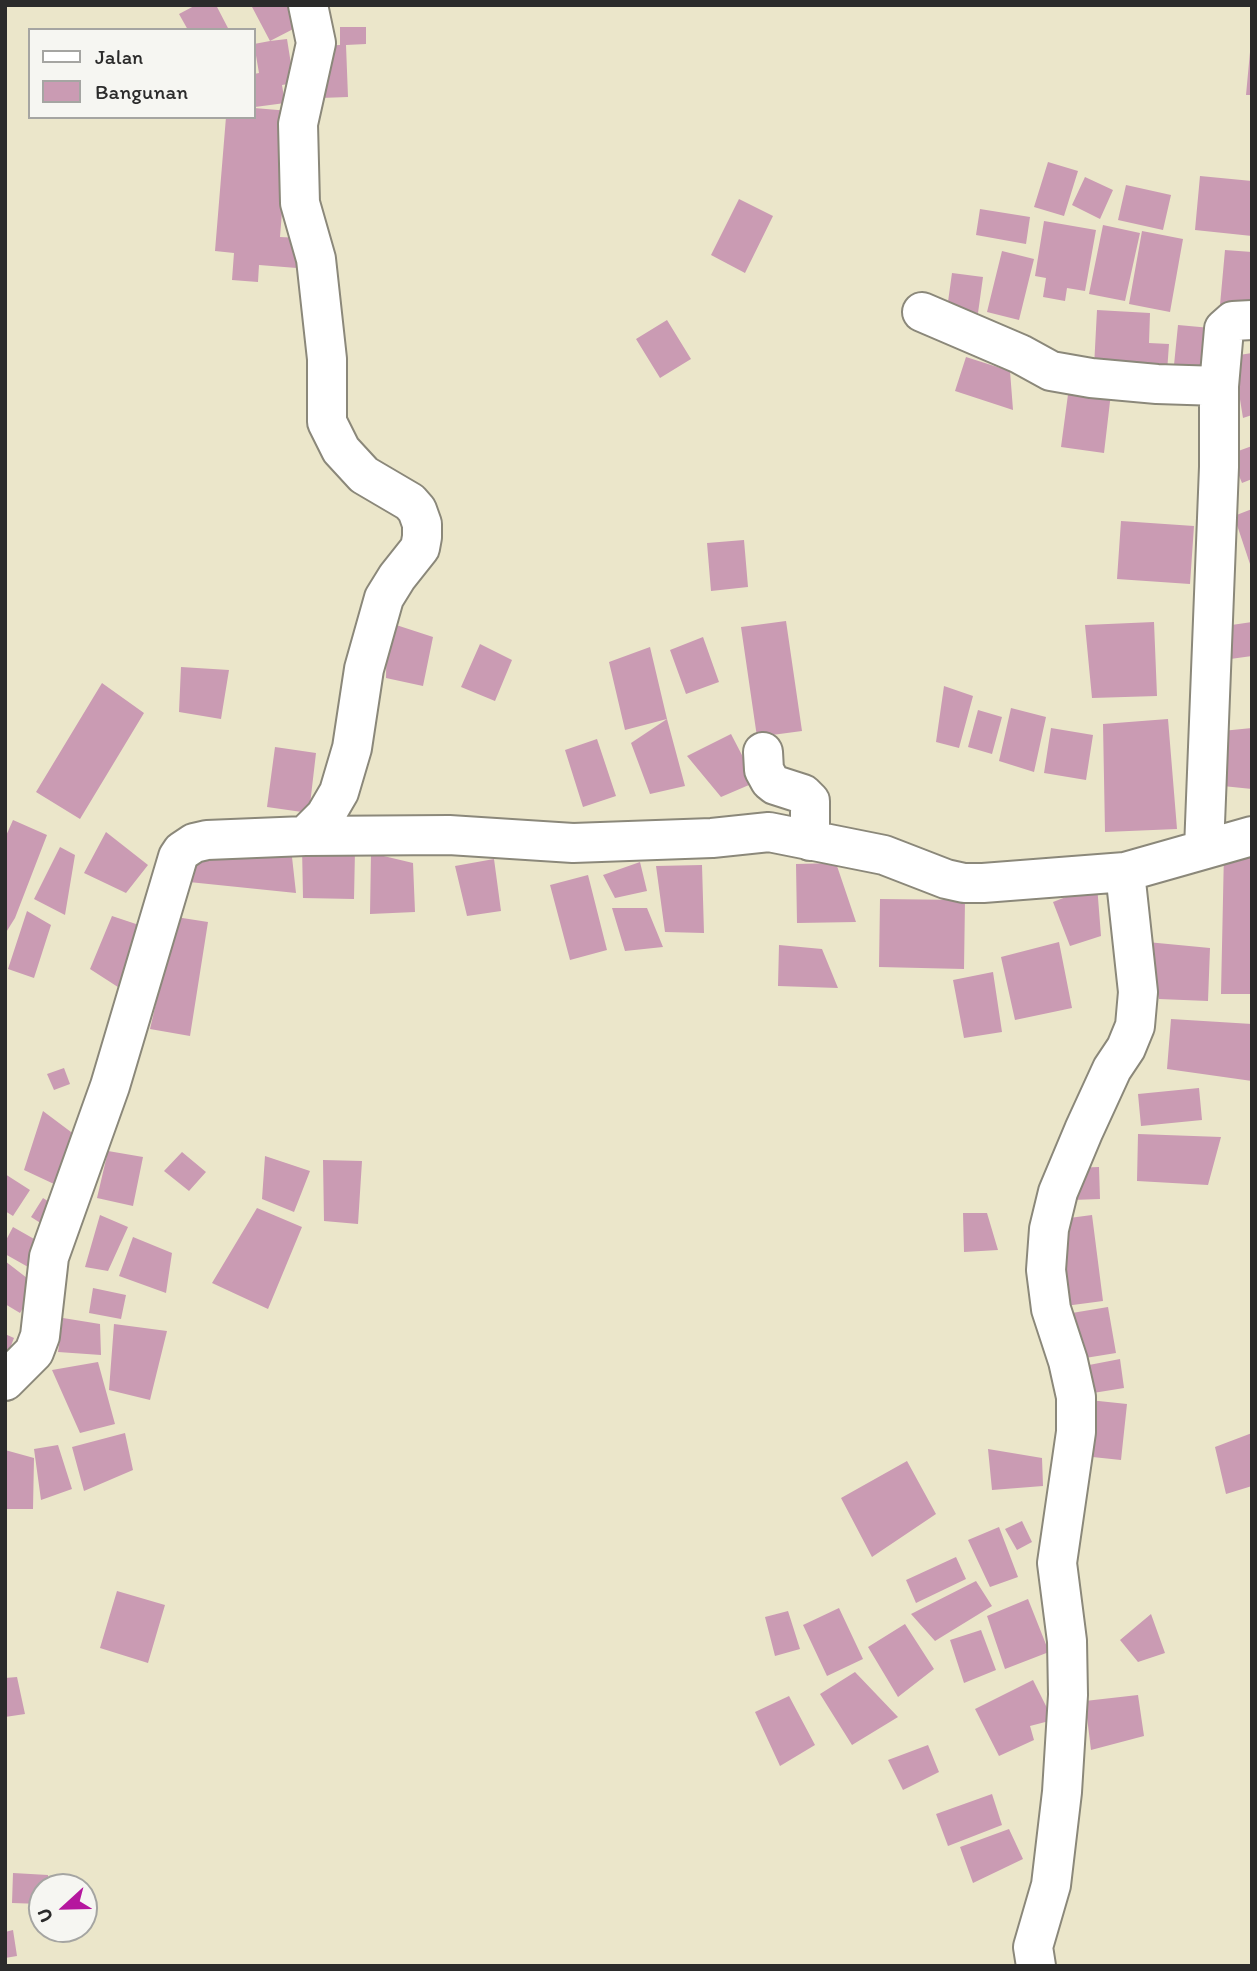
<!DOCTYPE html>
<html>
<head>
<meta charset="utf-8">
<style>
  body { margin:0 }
  #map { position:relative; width:1257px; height:1971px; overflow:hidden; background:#ebe6ca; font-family:Itim,sans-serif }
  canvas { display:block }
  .frame { position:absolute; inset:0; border:7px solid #2b2b2b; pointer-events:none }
  .legend { position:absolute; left:28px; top:28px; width:228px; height:91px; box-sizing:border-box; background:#f6f6f2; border:2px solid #a5a5a2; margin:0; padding:9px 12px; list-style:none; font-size:21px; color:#2b2b2b }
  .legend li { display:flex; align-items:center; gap:14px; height:35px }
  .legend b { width:35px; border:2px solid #a5a5a2 }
  .north { position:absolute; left:28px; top:1873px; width:70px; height:70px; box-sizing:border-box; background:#f6f6f2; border:2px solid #a5a5a2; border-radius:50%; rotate:248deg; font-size:19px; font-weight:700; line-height:28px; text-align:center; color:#2b2b2b }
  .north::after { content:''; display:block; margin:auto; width:24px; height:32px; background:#b5179e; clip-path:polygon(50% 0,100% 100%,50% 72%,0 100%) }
</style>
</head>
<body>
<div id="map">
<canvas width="1257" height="1971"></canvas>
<div class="frame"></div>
<ul class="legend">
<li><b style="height:9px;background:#fff"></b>Jalan</li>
<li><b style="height:19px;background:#ca9bb3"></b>Bangunan</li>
</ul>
<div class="north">U</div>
</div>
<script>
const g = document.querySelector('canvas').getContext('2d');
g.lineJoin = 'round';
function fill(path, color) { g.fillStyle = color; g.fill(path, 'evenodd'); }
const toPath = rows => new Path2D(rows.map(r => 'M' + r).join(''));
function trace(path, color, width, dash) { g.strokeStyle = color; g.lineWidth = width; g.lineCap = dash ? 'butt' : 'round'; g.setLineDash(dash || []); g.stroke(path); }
fill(toPath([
  [196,5,216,5,229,30,188,30,179,14],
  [251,5,291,5,301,25,270,41,287,39,294,83,282,85,285,103,255,107,254,74,259,73,254,44,270,41],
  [340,27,366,27,366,44,346,45,348,97,320,98,318,46,340,45],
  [1250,52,1252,52,1252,95,1246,95],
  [254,108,290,111,280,237,300,238,297,268,259,265,258,282,232,280,234,253,215,251,226,117,254,117],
  [1048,162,1078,171,1064,216,1034,207],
  [1200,176,1252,181,1252,236,1195,230],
  [1085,177,1113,190,1100,219,1072,205],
  [1126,185,1171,195,1163,230,1118,220],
  [739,199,773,216,745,273,711,255],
  [980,209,1030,217,1026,244,976,235],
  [1044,221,1096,230,1085,291,1067,288,1065,301,1043,297,1046,278,1035,276],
  [1103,225,1140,233,1125,301,1089,294],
  [1142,231,1183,239,1170,312,1129,304],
  [1225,250,1252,252,1252,307,1220,305],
  [1002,251,1034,259,1019,320,987,312],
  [952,273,983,277,978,313,947,309],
  [1097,310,1150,313,1149,343,1169,344,1167,372,1094,367],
  [667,320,691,359,660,378,636,339],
  [1178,325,1211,328,1208,368,1174,365],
  [1252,353,1252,415,1243,418,1233,356],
  [966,357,1010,371,1013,410,955,391],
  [1069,387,1111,393,1104,453,1061,447],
  [1252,446,1252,479,1242,483,1230,454],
  [1252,509,1252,567,1251,567,1234,516],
  [1121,521,1194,526,1190,584,1117,579],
  [744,540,748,587,711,591,707,543],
  [786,621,802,731,757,737,741,627],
  [387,622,433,637,423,686,386,678],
  [1154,622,1157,696,1092,698,1085,625],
  [1252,622,1252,656,1223,660,1218,627],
  [703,637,719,682,686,694,670,650],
  [480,644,512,660,495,701,461,687],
  [650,647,667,719,625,730,609,662],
  [181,667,229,670,221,719,179,712],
  [102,683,144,713,80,819,36,792],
  [944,686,973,696,959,748,936,742],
  [1011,708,1046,717,1034,772,999,761],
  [978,710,1002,717,992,754,968,747],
  [667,719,685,786,650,794,631,743],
  [1168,719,1177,829,1105,832,1103,724],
  [1051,728,1093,735,1086,780,1044,773],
  [1252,728,1252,789,1213,785,1222,731],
  [731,734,756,782,721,797,687,756],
  [597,739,616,796,583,807,565,750],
  [275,747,316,753,309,813,267,807],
  [13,820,47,835,15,918,5,934,5,838],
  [106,832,148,865,126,893,84,873],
  [60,847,75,855,65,915,34,899],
  [302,847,355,850,354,899,303,898],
  [291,848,296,893,189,882,200,856],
  [1224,851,1252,852,1252,994,1221,994],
  [371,853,413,863,415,912,370,914],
  [494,859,501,911,467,916,455,866],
  [640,862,647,891,615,898,603,875],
  [836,863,856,922,797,923,796,864],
  [702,865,704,933,665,932,656,866],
  [588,875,607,950,570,960,550,885],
  [1097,885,1101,936,1070,946,1053,902],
  [880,899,965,900,964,969,879,967],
  [612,908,647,908,663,947,625,951],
  [27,911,51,925,34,978,8,969],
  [112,916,142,926,121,989,90,969],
  [176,917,208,922,190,1036,150,1029],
  [1059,942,1072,1008,1015,1020,1001,957],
  [1147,942,1210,948,1208,1001,1159,999],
  [779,945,822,949,838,988,778,986],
  [993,972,1002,1032,964,1038,953,980],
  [1171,1019,1252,1024,1252,1081,1167,1069],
  [64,1068,70,1084,54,1090,47,1074],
  [1199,1088,1202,1120,1141,1126,1138,1094],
  [43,1111,75,1135,54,1184,24,1170],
  [1138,1134,1221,1137,1208,1185,1137,1181],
  [108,1151,143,1157,133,1206,97,1198],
  [182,1152,206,1172,189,1191,164,1171],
  [265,1156,310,1171,294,1212,262,1199],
  [323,1160,362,1161,358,1224,324,1221],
  [1099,1167,1100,1199,1072,1200,1071,1168],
  [5,1174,30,1190,13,1216,5,1211],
  [43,1198,62,1210,50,1229,31,1217],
  [257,1208,302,1227,268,1309,212,1283],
  [963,1213,987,1213,998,1250,964,1252],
  [100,1215,128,1227,108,1271,85,1267],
  [1092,1215,1103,1301,1065,1306,1054,1220],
  [13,1227,50,1248,37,1272,5,1254,5,1242],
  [133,1237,172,1253,166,1293,119,1276],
  [5,1261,36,1285,20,1313,5,1304],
  [93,1288,126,1295,121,1319,89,1313],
  [1108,1307,1116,1353,1073,1360,1066,1314],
  [63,1318,100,1324,101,1355,58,1352],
  [114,1324,167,1331,150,1400,109,1390],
  [5,1334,14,1338,5,1361],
  [1120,1359,1124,1388,1093,1393,1089,1365],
  [98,1362,115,1424,80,1433,52,1370],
  [1089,1400,1127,1404,1121,1460,1083,1456],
  [125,1433,133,1470,84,1491,72,1447],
  [1252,1433,1252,1486,1226,1494,1215,1447],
  [58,1445,72,1489,41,1500,34,1449],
  [988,1449,1042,1458,1043,1486,992,1490],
  [5,1450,34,1458,33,1509,5,1509],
  [907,1461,936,1514,872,1557,841,1498],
  [1022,1521,1032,1542,1017,1550,1005,1529],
  [999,1527,1018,1577,990,1587,968,1540],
  [956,1557,966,1579,916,1603,906,1580],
  [976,1581,992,1606,935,1641,911,1614],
  [117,1591,165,1605,148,1663,100,1648],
  [1028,1599,1049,1652,1005,1669,987,1616],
  [839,1608,863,1659,827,1676,803,1625],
  [788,1611,800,1649,775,1656,765,1617],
  [1151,1614,1165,1653,1138,1662,1120,1640],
  [905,1624,934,1669,898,1697,868,1647],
  [981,1630,996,1670,964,1683,950,1640],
  [855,1672,898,1717,852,1745,820,1694],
  [17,1677,25,1714,5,1717,5,1678],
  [1033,1680,1053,1720,1030,1726,1034,1740,999,1756,975,1709],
  [1138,1695,1144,1736,1091,1750,1085,1701],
  [789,1696,815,1745,780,1766,755,1712],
  [928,1745,939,1772,903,1790,888,1760],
  [992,1794,1002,1825,948,1846,936,1814],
  [1009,1829,1023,1859,973,1883,960,1847],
  [13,1873,48,1875,48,1887,42,1887,42,1904,12,1903],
  [13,1930,17,1956,5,1958,5,1932]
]), '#ca9bb3');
const minor = toPath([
  [922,312,1020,354,1051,371,1091,378,1157,384,1219,386],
  [763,752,764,770,770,781,775,785,803,794,810,801,810,841],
  [305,836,325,816,339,792,352,748,364,669,384,598,397,577,420,548,422,537,422,524,417,510,410,502,364,475,341,450,327,422,327,359,316,259,300,203,298,124,316,43,308,5],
  [1204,849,1219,467,1219,386,1224,329,1233,321,1252,320],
  [5,1381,34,1352,40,1336,49,1257,110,1086,178,857,182,851,194,843,207,840,305,836,449,835,573,843,712,838,769,832,884,855,946,879,964,883,983,883,1125,872,1252,836],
  [1036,1966,1033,1947,1051,1885,1062,1792,1068,1695,1067,1641,1057,1563,1076,1432,1076,1397,1068,1361,1051,1309,1046,1270,1049,1229,1058,1192,1084,1130,1112,1069,1126,1048,1135,1026,1138,992,1125,872]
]);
trace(minor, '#8b887a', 42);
trace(minor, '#fff', 38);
</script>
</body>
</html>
